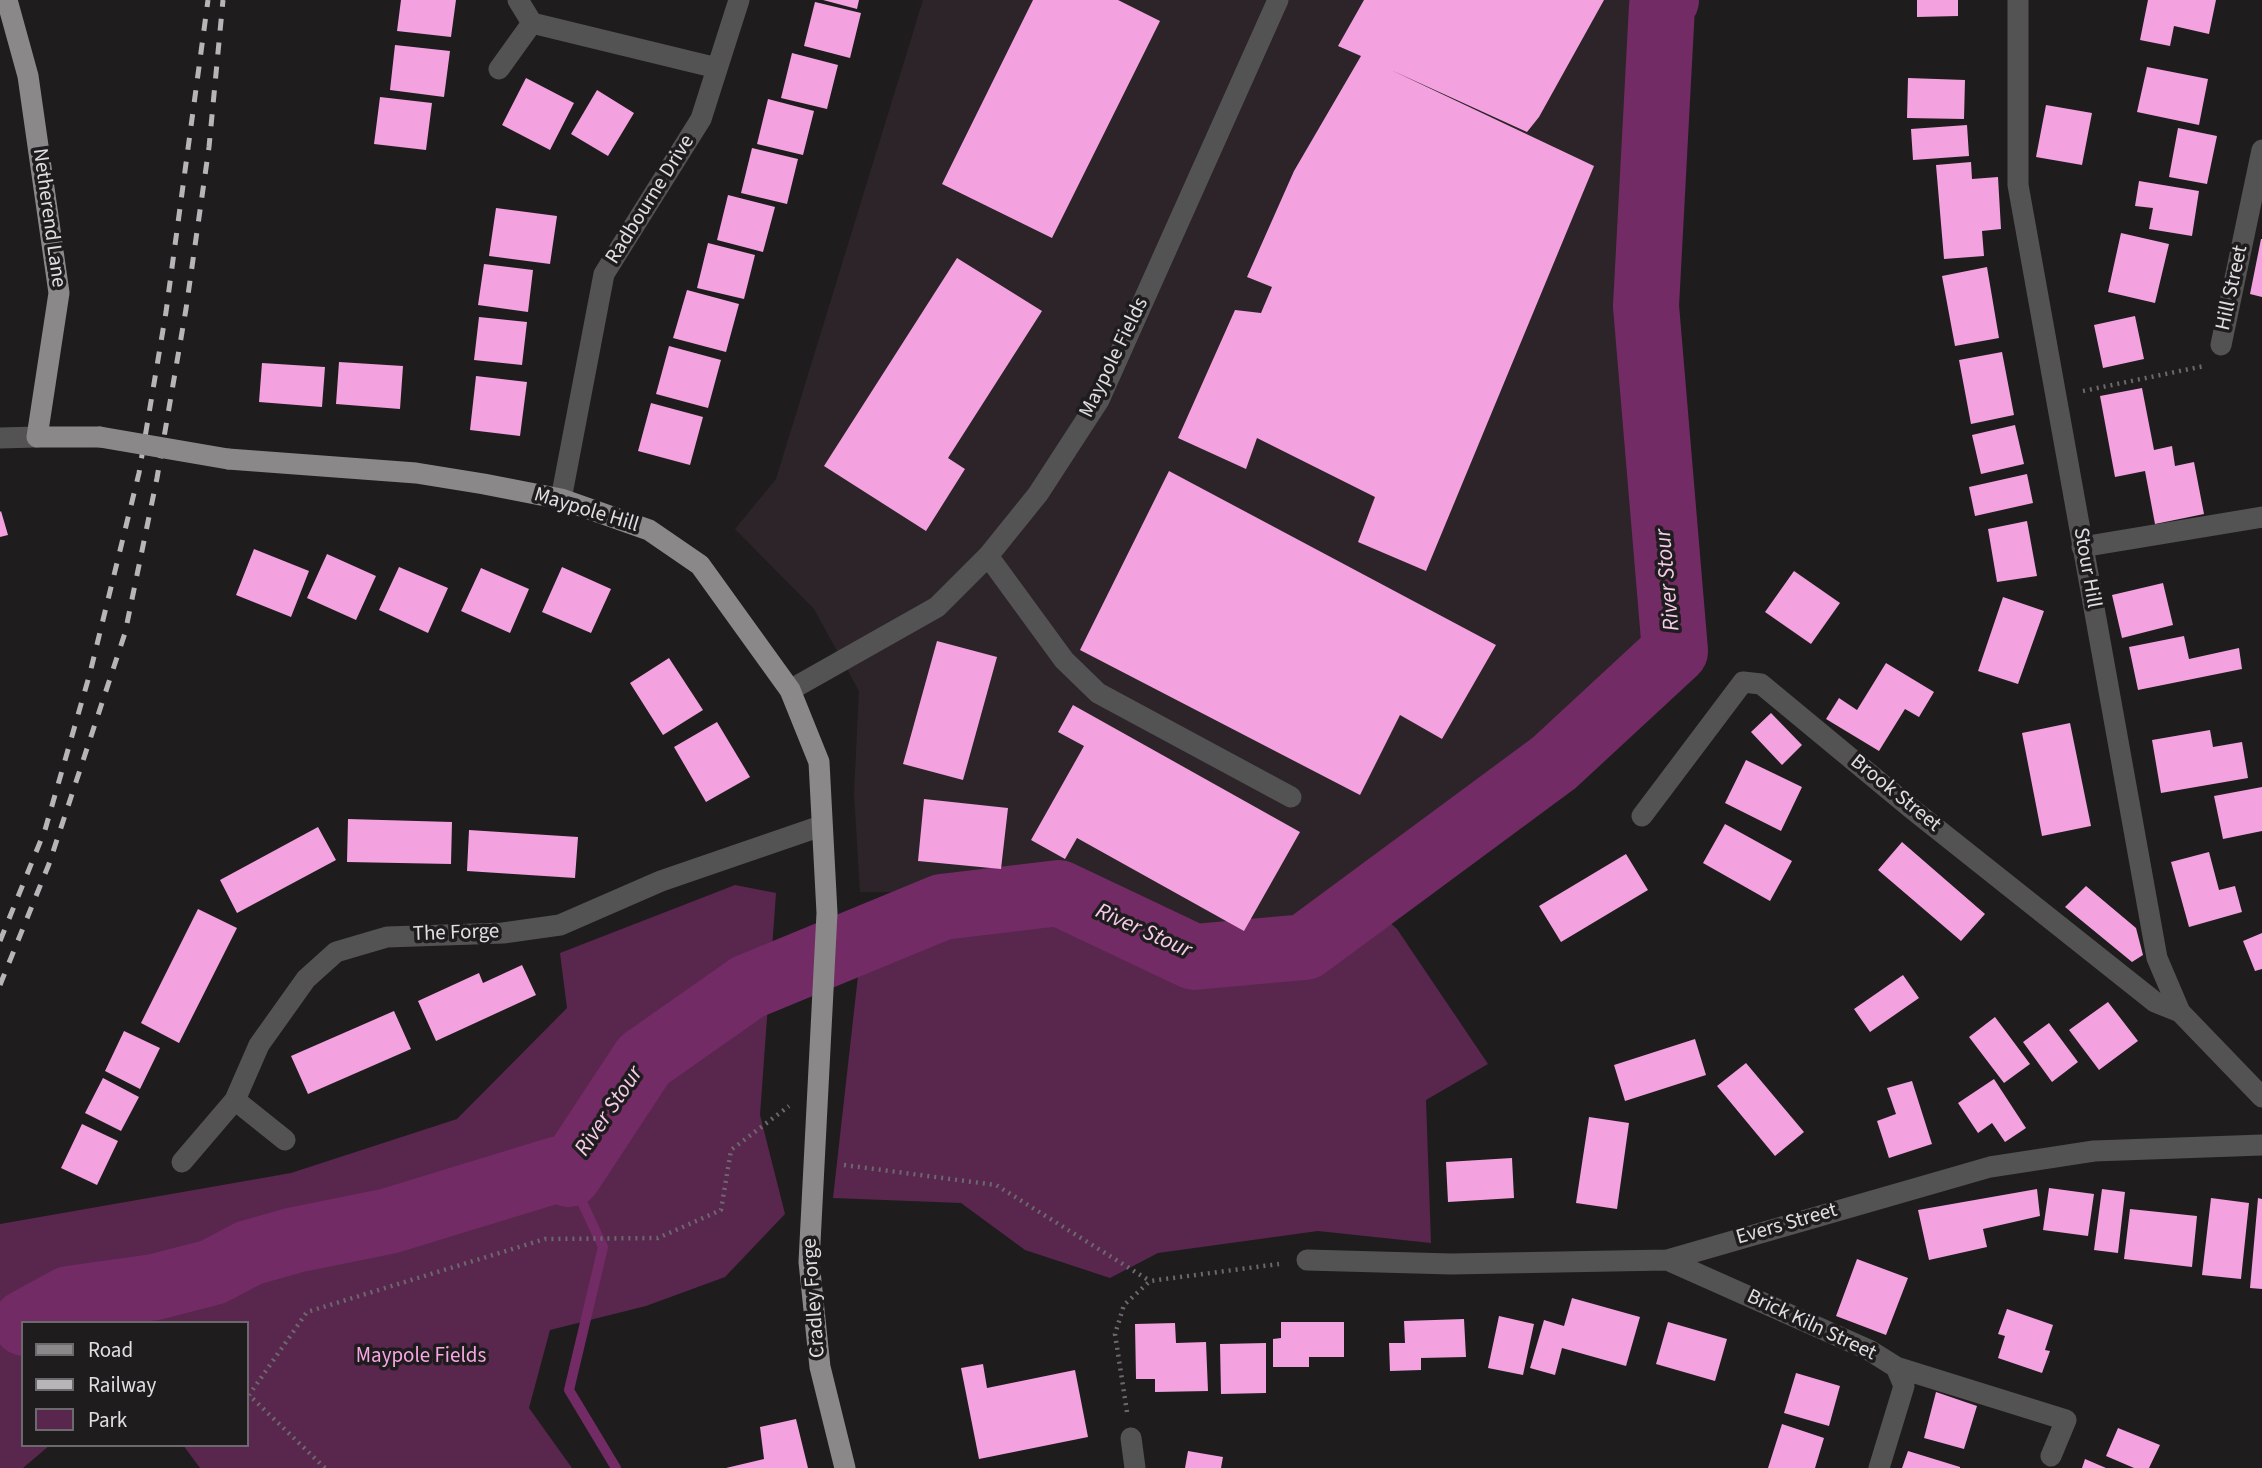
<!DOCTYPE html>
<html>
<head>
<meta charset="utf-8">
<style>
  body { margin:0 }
  #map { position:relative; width:2262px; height:1468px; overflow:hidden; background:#1f1c1e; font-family:"Source Sans 3",sans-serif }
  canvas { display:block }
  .legend { position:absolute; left:21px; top:1321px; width:228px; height:126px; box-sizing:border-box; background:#1f1c1e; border:2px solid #6c6a6c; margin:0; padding:9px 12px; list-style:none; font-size:21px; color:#e0dee0 }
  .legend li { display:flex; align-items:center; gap:14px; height:35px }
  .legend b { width:35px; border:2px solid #6c6a6c }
</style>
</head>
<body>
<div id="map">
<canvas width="2262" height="1468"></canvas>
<ul class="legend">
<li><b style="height:9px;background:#8b888a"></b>Road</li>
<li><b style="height:9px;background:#b7b5b7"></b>Railway</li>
<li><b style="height:19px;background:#59264e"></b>Park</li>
</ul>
</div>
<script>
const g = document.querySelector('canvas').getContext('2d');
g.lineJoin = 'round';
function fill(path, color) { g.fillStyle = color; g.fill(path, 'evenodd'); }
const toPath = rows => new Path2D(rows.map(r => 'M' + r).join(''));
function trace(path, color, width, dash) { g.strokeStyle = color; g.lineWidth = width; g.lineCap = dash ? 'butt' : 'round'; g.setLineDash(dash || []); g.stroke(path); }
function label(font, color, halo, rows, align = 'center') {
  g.font = font + ' "Source Sans 3",sans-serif'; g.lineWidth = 7; g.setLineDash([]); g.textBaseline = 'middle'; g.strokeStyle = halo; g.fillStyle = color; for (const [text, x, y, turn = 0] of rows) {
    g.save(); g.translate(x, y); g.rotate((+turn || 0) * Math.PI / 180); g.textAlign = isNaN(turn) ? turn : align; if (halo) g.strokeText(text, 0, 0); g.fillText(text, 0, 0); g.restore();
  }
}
fill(toPath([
  [923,0,1654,0,1646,310,1654,503,1667,639,1556,758,1308,949,1195,959,1057,892,860,892,854,793,859,691,814,609,735,529,776,479]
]), '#2c2429');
fill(toPath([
  [735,885,776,893,760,1115,785,1214,725,1277,646,1306,550,1330,529,1408,572,1468,200,1468,183,1445,247,1445,247,1323,23,1323,23,1445,50,1445,23,1468,0,1468,0,1224,291,1173,457,1119,567,1008,560,953],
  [1059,893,1194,957,1305,947,1367,902,1397,929,1488,1064,1426,1100,1431,1243,1318,1231,1158,1253,1110,1278,1025,1250,961,1203,833,1198,860,958,870,937,942,907]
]), '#59264e');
trace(toPath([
  [569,1174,603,1247,569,1390,616,1468]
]), '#732b65', 10);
trace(toPath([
  [25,1323,69,1299,155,1287,213,1272,249,1253,295,1240,389,1221,559,1169,569,1174,644,1060,748,987,942,907,1059,893,1194,957,1305,947,1554,763,1675,651,1646,306,1662,6,1666,0]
]), '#732b65', 66);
fill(toPath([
  [401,0,456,0,451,37,397,31],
  [823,0,859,0,857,9],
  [1033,0,1118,0,1160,21,1052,238,942,184],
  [1364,0,1604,0,1539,117,1527,132,1391,70,1594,166,1426,571,1358,542,1375,497,1257,438,1246,469,1178,438,1235,310,1261,313,1272,287,1247,277,1294,171,1361,56,1338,46],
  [1917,0,1958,0,1958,16,1917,17],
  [2148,0,2216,0,2209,34,2174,26,2170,46,2140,40],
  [815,2,861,13,850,58,804,46],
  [395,45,450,51,444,97,390,90],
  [792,53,838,65,827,109,781,98],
  [2147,67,2208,79,2199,125,2137,112],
  [526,78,574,103,550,150,502,125],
  [1908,78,1965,80,1964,119,1907,118],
  [597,90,634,113,608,156,571,134],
  [380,97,432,103,426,150,374,144],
  [768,99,814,111,803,155,757,144],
  [2046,105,2092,113,2082,165,2036,157],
  [1967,125,1969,156,1913,160,1911,129],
  [2178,128,2217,136,2207,184,2169,177],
  [752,148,798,159,787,204,741,193],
  [1971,162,1972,179,1998,177,2001,229,1982,231,1984,256,1944,259,1936,165],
  [2139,181,2199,191,2192,236,2149,229,2153,208,2135,206],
  [728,195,775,207,763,252,717,240],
  [496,208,557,216,550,264,489,256],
  [2121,233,2169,244,2155,303,2108,292],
  [2261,239,2262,239,2262,297,2250,294],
  [708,243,755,255,744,299,697,288],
  [957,258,1042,311,948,458,965,469,926,531,824,466],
  [484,264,533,270,528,312,478,305],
  [1987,267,1999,338,1955,346,1942,276],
  [687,290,739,304,726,352,673,338],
  [2135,316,2144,359,2103,368,2094,325],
  [479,317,527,322,522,365,474,360],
  [669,346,721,360,708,408,656,394],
  [2002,352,2014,415,1971,424,1959,360],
  [339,362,403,366,400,409,336,404],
  [262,363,325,367,322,407,259,402],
  [476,376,527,382,520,436,470,430],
  [2142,388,2154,450,2172,446,2175,466,2194,462,2204,514,2155,524,2145,471,2115,477,2100,396],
  [651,403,703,417,690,465,638,451],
  [2015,425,2024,464,1981,474,1972,435],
  [1169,471,1496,645,1442,739,1400,715,1360,795,1080,650],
  [2027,474,2033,503,1975,516,1969,487],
  [1,511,8,535,0,537,0,512],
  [2027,521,2037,576,1997,582,1988,529],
  [254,549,309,571,291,617,236,595],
  [327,554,376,576,356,620,307,598],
  [399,567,448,588,428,633,379,610],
  [562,567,611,589,591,633,542,612],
  [481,568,529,589,510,633,461,611],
  [1794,571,1840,603,1811,644,1765,612],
  [2163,583,2173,625,2122,638,2112,595],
  [2003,597,2044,611,2018,684,1978,671],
  [2184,636,2189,659,2239,648,2242,669,2138,690,2129,647],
  [937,641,997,657,963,780,903,764],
  [669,658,703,710,663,735,630,683],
  [1886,663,1934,692,1919,717,1905,709,1879,751,1826,719,1839,698,1857,710],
  [1073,705,1300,832,1244,931,1077,838,1065,859,1031,840,1084,746,1058,732],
  [1771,713,1802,745,1782,765,1751,732],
  [717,722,750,777,706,802,674,747],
  [2070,723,2091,826,2042,836,2022,733],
  [2210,730,2213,747,2242,742,2248,778,2161,793,2152,740],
  [1746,760,1802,787,1781,831,1725,803],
  [2262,787,2262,831,2223,839,2214,796],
  [924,799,1008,808,1001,869,918,861],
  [348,819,452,822,451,864,347,862],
  [1725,824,1792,861,1770,901,1703,863],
  [318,827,336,860,237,913,220,880],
  [469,830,578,837,575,878,467,871],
  [1902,842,1985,914,1961,941,1878,870],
  [2209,852,2219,890,2235,886,2242,912,2189,927,2171,862],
  [1626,854,1648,890,1561,942,1539,906],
  [2086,886,2136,928,2143,955,2132,962,2065,907],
  [198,909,237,928,179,1043,141,1023],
  [2262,933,2262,969,2255,971,2243,941],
  [522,965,536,995,436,1041,418,1001,479,973,483,983],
  [1903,975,1919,998,1870,1032,1854,1009],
  [2108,1002,2138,1041,2099,1070,2069,1030],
  [394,1011,411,1049,308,1094,291,1056],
  [1995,1017,2030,1064,2004,1083,1969,1037],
  [2049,1023,2078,1062,2052,1082,2023,1042],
  [124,1031,160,1048,140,1089,105,1071],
  [1695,1039,1706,1075,1625,1101,1614,1065],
  [1746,1063,1804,1132,1775,1156,1717,1086],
  [103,1078,139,1097,121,1131,85,1113],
  [1994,1079,2026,1128,2005,1142,1992,1123,1978,1133,1958,1103],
  [1912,1081,1932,1144,1889,1158,1877,1121,1896,1114,1887,1088],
  [1589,1117,1629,1123,1617,1209,1576,1203],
  [82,1124,118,1141,97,1185,61,1168],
  [1512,1158,1514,1198,1448,1202,1446,1162],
  [2049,1188,2094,1194,2088,1236,2043,1230],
  [2037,1189,2040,1216,1983,1229,1987,1247,1929,1260,1918,1210],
  [2102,1189,2125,1192,2118,1253,2094,1250],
  [2211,1198,2249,1203,2241,1279,2202,1275],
  [2258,1198,2262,1199,2262,1289,2250,1288],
  [2130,1209,2197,1216,2192,1267,2124,1259],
  [1857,1259,1908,1278,1886,1335,1836,1316],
  [1572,1298,1640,1317,1626,1366,1562,1348,1555,1375,1530,1368,1544,1320,1564,1326],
  [2007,1309,2053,1325,2045,1350,2050,1351,2042,1373,1998,1358,2005,1336,1998,1334],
  [1499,1316,1534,1324,1523,1375,1488,1368],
  [1464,1319,1466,1357,1421,1358,1421,1370,1390,1371,1389,1343,1405,1343,1404,1321],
  [1281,1322,1344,1322,1344,1357,1309,1357,1309,1367,1273,1367,1273,1339,1281,1338],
  [1668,1322,1727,1339,1715,1381,1656,1364],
  [1175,1323,1176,1343,1206,1342,1208,1391,1155,1392,1155,1379,1136,1379,1135,1324],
  [1266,1343,1266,1393,1221,1394,1220,1344],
  [983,1364,987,1388,1075,1370,1088,1437,979,1459,961,1368],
  [1796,1373,1840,1386,1829,1426,1784,1413],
  [1936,1392,1977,1406,1964,1449,1924,1438],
  [796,1419,808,1468,726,1468,764,1459,760,1427],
  [1782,1424,1824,1438,1815,1468,1768,1468],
  [2118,1428,2160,1445,2149,1468,2134,1468,2106,1456],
  [1188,1451,1223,1457,1221,1468,1185,1468],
  [1908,1451,1960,1467,1960,1468,1902,1468],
  [2085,1459,2106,1468,2082,1468]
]), '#f3a1df');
trace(toPath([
  [2083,391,2204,366],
  [844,1165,996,1185,1150,1281],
  [1127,1412,1115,1334,1124,1305,1150,1281,1279,1264],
  [325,1468,249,1395,307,1312,545,1239,658,1238,721,1210,731,1150,789,1106]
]), '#6b696b', 4.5, [2, 5]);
trace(toPath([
  [2018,0,2018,185,2157,958,2180,1012,2262,1097],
  [532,23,717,68],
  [499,69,532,23,518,0],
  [2221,345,2262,150],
  [0,438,37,437],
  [561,499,604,274,701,119,739,0],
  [2082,547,2262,517],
  [988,556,1064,660,1098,693,1291,797],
  [790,690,937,607,988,556,1038,494,1099,400,1278,0],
  [1642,816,1743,682,1761,684,1912,809,2155,1002,2180,1012],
  [235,1100,285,1140],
  [182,1162,235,1100,259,1045,306,979,336,952,387,937,503,933,560,925,661,881,821,826],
  [1307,1260,1451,1264,1667,1260,1990,1167,2094,1151,2262,1145],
  [1667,1260,1869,1350,1896,1367,1904,1386,1879,1468],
  [1896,1367,2066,1420,2051,1456],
  [1131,1438,1135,1468]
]), '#545354', 21);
trace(toPath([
  [7,0,28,76,59,293,37,437,100,437],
  [228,459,416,473,484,484,561,499,649,530,700,565,790,690,819,762,827,913,809,1262,820,1367,845,1468]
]), '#8b888a', 21);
trace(toPath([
  [0,941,45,830,90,673,139,473,166,312,208,0],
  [0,985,49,864,125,633,157,478,186,309,209,147,223,0]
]), '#b7b5b7', 5, [12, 12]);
trace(toPath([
  [100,437,228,459]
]), '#8b888a', 21);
label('21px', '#e0dee0', '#1f1c1e', [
  ["Radbourne Drive",651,200,-58],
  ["Netherend Lane",48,218,82],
  ["Hill Street",2233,288,-78],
  ["Maypole Fields",1115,358,-64],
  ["Maypole Hill",586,511,17],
  ["Stour Hill",2086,568,80],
  ["Brook Street",1895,794,39],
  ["The Forge",456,934,-2],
  ["Evers Street",1787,1225,-16],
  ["Cradley Forge",815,1298,-94],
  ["Brick Kiln Street",1811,1326,25]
]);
label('21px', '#f8a6e4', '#1f1c1e', [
  ["Maypole Fields",421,1357]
]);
label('italic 23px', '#f6ccea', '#1f1c1e', [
  ["River Stour",1669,580,-95],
  ["River Stour",1143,932,24],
  ["River Stour",610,1112,-56]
]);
</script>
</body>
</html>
